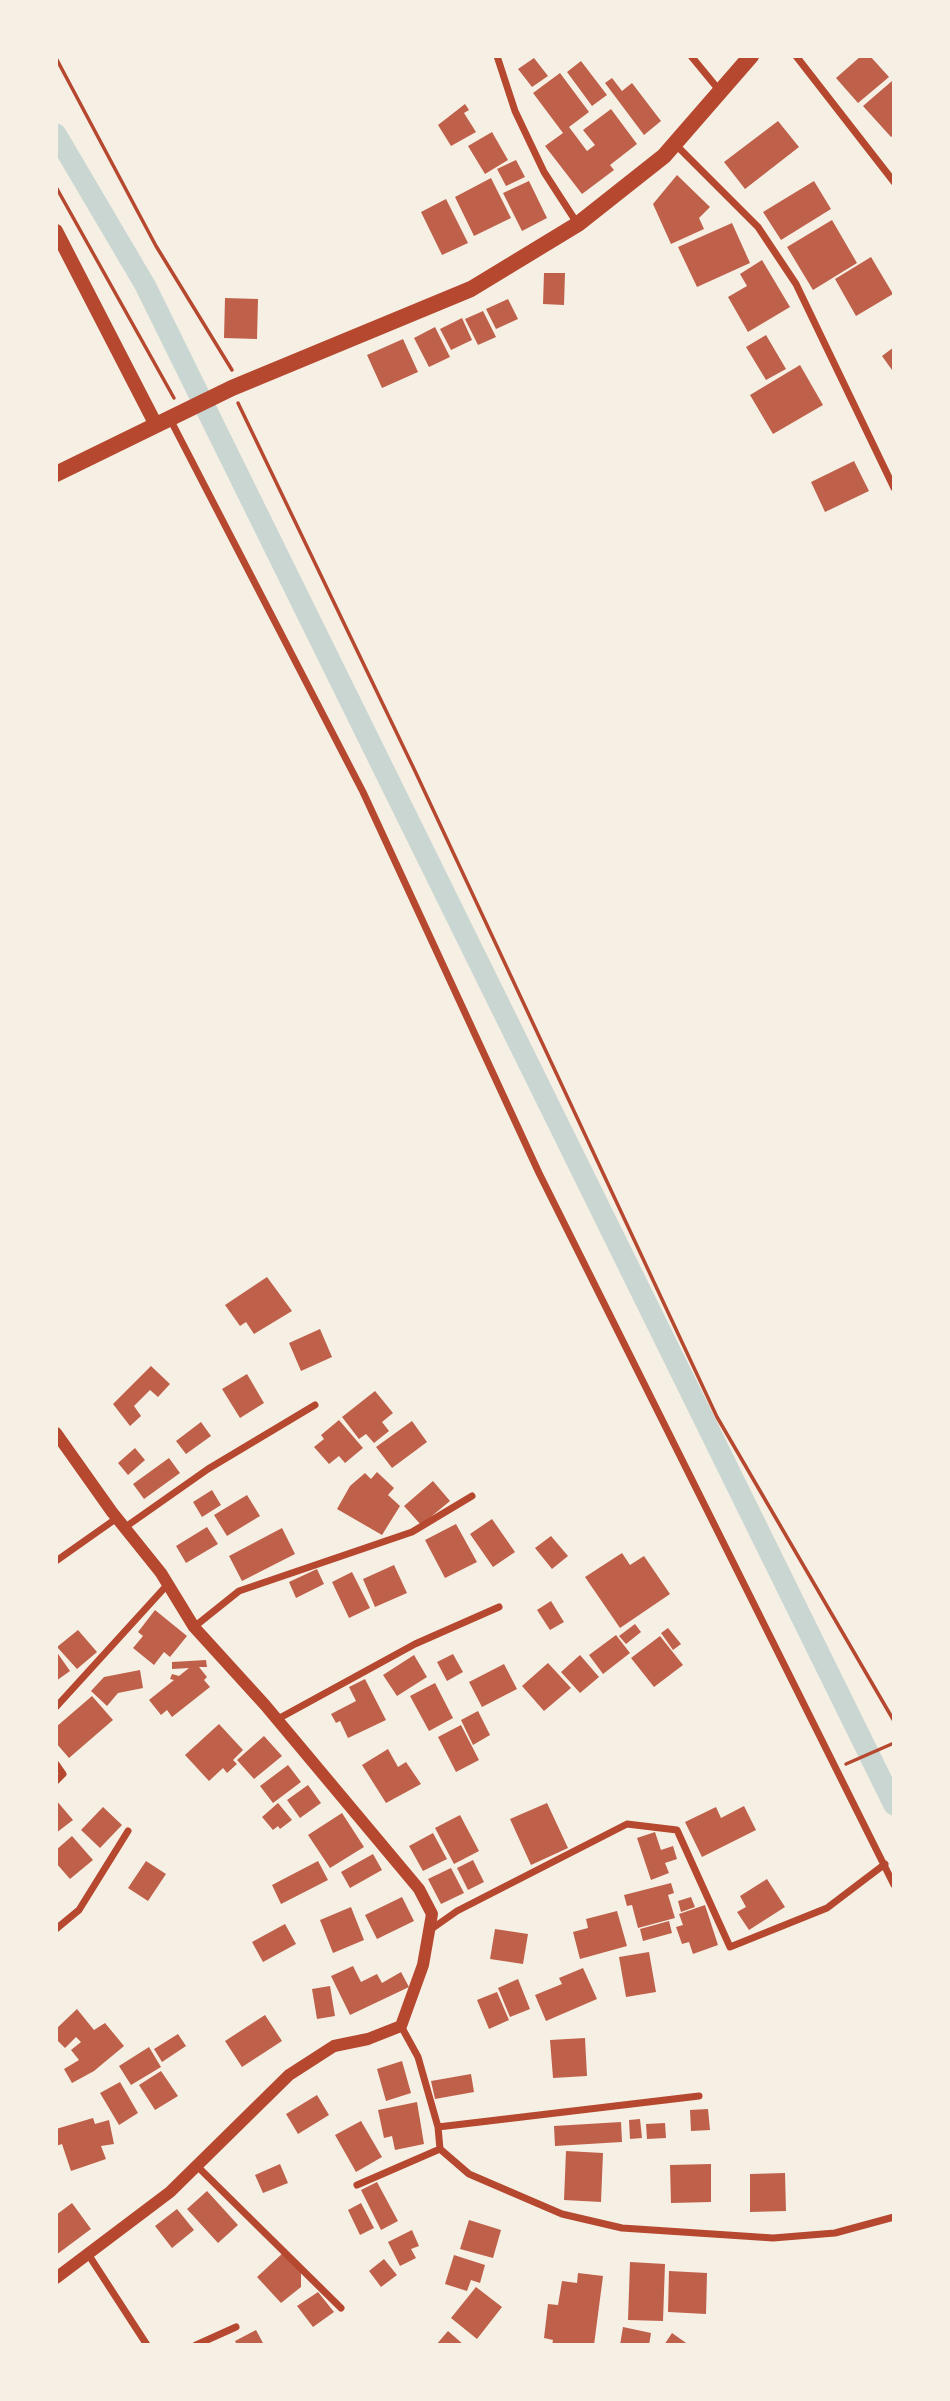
<!DOCTYPE html>
<html>
<head>
<meta charset="utf-8">
<style>
  body { margin:0 }
  #map { position:relative; width:950px; height:2401px; overflow:hidden; background:#f6efe4; font-family:"Fira Sans Condensed",sans-serif }
  canvas { display:block }
  .frame { position:absolute; inset:0; border:58px solid #f6efe4; pointer-events:none }
</style>
</head>
<body>
<div id="map">
<canvas width="950" height="2401"></canvas>
<div class="frame"></div>
</div>
<script>
const g = document.querySelector('canvas').getContext('2d');
g.lineJoin = 'round';
const toPath = rows => new Path2D(rows.map(r => 'M' + r).join(''));
function trace(path, color, width, dash) { g.strokeStyle = color; g.lineWidth = width; g.lineCap = dash ? 'butt' : 'round'; g.setLineDash(dash || []); g.stroke(path); }
function fill(path, color) { g.fillStyle = color; g.fill(path, 'evenodd'); }
trace(toPath([
  [56,134,145,285,894,1805]
]), '#c9d6d2', 21);
fill(toPath([
  [861,56,870,56,889,77,858,103,836,78],
  [534,58,548,76,532,87,518,69],
  [581,61,607,95,592,106,567,72],
  [560,73,589,112,569,127,587,151,595,145,583,130,611,109,637,144,610,165,614,170,582,194,545,146,563,133,533,93],
  [612,78,622,91,632,83,661,121,644,135,605,83],
  [892,81,894,135,891,137,863,106],
  [465,104,469,110,464,113,476,132,451,146,438,125],
  [778,121,799,147,745,189,724,162],
  [492,132,508,160,485,174,468,146],
  [516,160,525,177,506,186,497,169],
  [677,175,710,207,699,218,704,229,671,244,653,204],
  [491,178,511,218,474,236,455,197],
  [529,181,547,218,522,231,503,193],
  [814,181,831,209,781,240,763,212],
  [446,199,468,243,442,255,421,212],
  [832,220,857,263,813,290,787,247],
  [732,223,750,263,697,287,678,247],
  [871,257,893,294,856,316,835,279],
  [762,260,790,307,748,332,728,297,747,286,740,274],
  [544,273,565,273,564,305,543,304],
  [225,298,258,299,257,339,224,338],
  [508,299,518,319,496,329,486,309],
  [483,311,496,337,478,345,465,319],
  [462,318,472,340,451,350,440,329],
  [435,327,450,357,429,367,414,338],
  [766,335,786,369,766,380,746,347],
  [403,339,418,372,382,388,367,355],
  [894,347,894,369,892,370,882,356],
  [800,365,823,405,773,434,750,395],
  [854,461,869,491,825,512,811,482],
  [267,1277,292,1311,254,1334,246,1322,240,1326,225,1305],
  [320,1329,332,1357,301,1371,289,1343],
  [151,1366,170,1384,158,1397,150,1390,134,1406,141,1416,130,1426,113,1404],
  [247,1374,264,1403,240,1418,222,1389],
  [375,1391,393,1413,382,1422,389,1431,374,1443,366,1434,359,1439,342,1417],
  [339,1420,363,1448,345,1463,339,1456,329,1464,314,1447,324,1439,321,1435],
  [412,1421,427,1442,392,1468,376,1447],
  [201,1422,211,1436,186,1454,176,1441],
  [135,1448,145,1460,128,1475,118,1463],
  [169,1458,180,1473,144,1499,133,1484],
  [377,1472,394,1488,388,1495,400,1506,382,1535,337,1509,350,1486,365,1473,371,1479],
  [433,1481,450,1501,421,1525,404,1506],
  [212,1490,221,1505,202,1517,193,1502],
  [247,1495,260,1516,227,1536,214,1515],
  [492,1519,515,1552,493,1567,470,1534],
  [456,1524,477,1562,445,1578,425,1540],
  [207,1527,218,1544,186,1563,176,1546],
  [282,1528,295,1554,242,1581,229,1556],
  [551,1536,568,1556,552,1569,535,1548],
  [622,1553,630,1565,644,1556,670,1594,620,1628,585,1577],
  [394,1565,407,1593,375,1607,363,1579],
  [317,1569,324,1584,296,1598,289,1582],
  [352,1572,370,1608,349,1618,332,1582],
  [551,1601,564,1622,550,1630,537,1610],
  [155,1610,187,1636,170,1657,164,1652,154,1665,133,1648,143,1636,138,1632],
  [635,1624,641,1632,626,1644,619,1636],
  [668,1628,681,1644,673,1650,661,1633],
  [78,1630,97,1652,77,1669,57,1647],
  [616,1635,630,1653,603,1674,589,1655],
  [660,1636,683,1665,654,1687,631,1658],
  [56,1651,70,1671,56,1681],
  [453,1654,463,1672,447,1681,437,1662],
  [414,1655,427,1677,397,1696,383,1675],
  [580,1655,599,1677,580,1693,561,1672],
  [206,1660,207,1667,199,1667,207,1677,204,1680,210,1687,172,1717,167,1710,161,1715,149,1700,174,1680,170,1679,172,1674,179,1676,189,1668,172,1669,172,1662],
  [548,1663,571,1688,544,1711,522,1686],
  [504,1664,517,1689,482,1707,469,1682],
  [140,1670,143,1688,118,1693,107,1706,91,1691,104,1677],
  [365,1679,386,1720,348,1738,340,1721,336,1723,331,1714,356,1701,349,1687],
  [435,1683,453,1718,429,1731,410,1696],
  [92,1696,113,1720,69,1758,56,1743,56,1727],
  [478,1711,490,1735,473,1745,461,1720],
  [219,1724,243,1750,233,1760,237,1764,227,1773,223,1768,209,1781,185,1755],
  [461,1725,479,1760,456,1772,438,1737],
  [264,1736,282,1756,254,1779,237,1760],
  [388,1749,398,1767,406,1762,421,1784,386,1803,362,1765],
  [288,1765,301,1782,273,1803,260,1786],
  [308,1785,321,1803,300,1818,287,1800],
  [56,1800,73,1820,56,1833],
  [278,1803,292,1820,280,1829,278,1826,273,1830,262,1817],
  [547,1803,568,1848,531,1865,510,1819],
  [744,1806,756,1830,702,1857,685,1822,716,1807,721,1818],
  [103,1807,122,1825,100,1848,81,1830],
  [342,1813,364,1847,330,1868,308,1835],
  [460,1815,479,1851,454,1864,435,1828],
  [655,1832,661,1850,673,1846,677,1859,665,1863,669,1873,651,1880,637,1838],
  [433,1833,447,1859,423,1871,409,1846],
  [72,1836,93,1860,70,1879,56,1863,56,1850],
  [373,1854,382,1870,350,1888,341,1872],
  [473,1860,484,1882,468,1890,457,1868],
  [146,1861,166,1874,148,1901,128,1888],
  [318,1861,328,1880,281,1904,272,1885],
  [451,1868,464,1893,441,1904,428,1879],
  [767,1879,785,1907,749,1930,737,1912,746,1907,740,1896],
  [671,1883,674,1893,668,1895,675,1918,638,1928,632,1905,627,1906,624,1895],
  [402,1897,414,1921,377,1939,365,1915],
  [691,1897,695,1907,681,1912,678,1901],
  [705,1905,718,1945,693,1954,689,1942,682,1944,676,1927,683,1925,679,1914],
  [351,1907,364,1940,333,1953,320,1920],
  [617,1911,627,1946,580,1959,573,1932,588,1928,586,1919],
  [669,1921,672,1933,643,1941,640,1929],
  [285,1924,296,1944,263,1962,252,1942],
  [495,1929,528,1934,523,1964,490,1959],
  [649,1952,656,1992,626,1997,619,1957],
  [353,1966,361,1982,377,1974,382,1983,401,1972,409,1987,350,2015,331,1976],
  [583,1968,597,1999,546,2021,535,1995,562,1984,559,1978],
  [518,1979,530,2009,510,2017,498,1988],
  [330,1986,335,2016,317,2019,312,1989],
  [497,1992,509,2020,489,2029,477,2000],
  [77,2009,94,2030,105,2023,124,2046,94,2071,72,2083,64,2069,79,2060,71,2050,81,2042,76,2037,65,2048,56,2039,56,2029],
  [265,2015,282,2041,242,2067,225,2041],
  [178,2034,186,2046,162,2062,154,2049],
  [585,2038,587,2076,553,2078,550,2040],
  [149,2047,161,2067,131,2085,119,2066],
  [402,2061,411,2093,386,2101,377,2069],
  [161,2071,178,2096,155,2110,139,2085],
  [471,2074,474,2092,435,2099,431,2081],
  [120,2082,138,2113,119,2125,100,2093],
  [317,2095,329,2115,298,2134,286,2114],
  [417,2102,424,2144,395,2150,392,2136,384,2138,378,2110],
  [708,2109,710,2130,691,2131,690,2110],
  [93,2118,95,2124,109,2120,114,2144,101,2146,106,2159,71,2171,62,2144,56,2146,56,2129],
  [640,2119,642,2138,630,2139,629,2120],
  [361,2121,382,2157,356,2172,335,2135],
  [621,2122,622,2142,555,2146,554,2126],
  [665,2123,666,2138,647,2139,646,2124],
  [566,2151,603,2153,601,2202,564,2200],
  [280,2164,288,2183,263,2193,255,2175],
  [711,2164,711,2202,671,2203,670,2165],
  [785,2173,786,2211,750,2212,750,2174],
  [377,2182,398,2221,381,2230,361,2190],
  [207,2191,238,2225,218,2243,187,2209],
  [72,2203,91,2229,56,2255,56,2215],
  [361,2203,374,2228,360,2235,348,2210],
  [177,2209,194,2230,172,2248,155,2226],
  [469,2220,501,2230,493,2258,460,2249],
  [412,2230,419,2246,411,2249,416,2258,400,2266,388,2242],
  [284,2252,301,2270,301,2287,281,2303,257,2277],
  [454,2255,485,2265,480,2283,471,2280,467,2291,445,2284],
  [384,2259,397,2275,381,2287,369,2271],
  [630,2262,665,2264,663,2321,628,2320],
  [669,2271,707,2273,706,2314,668,2312],
  [578,2273,603,2276,594,2345,552,2345,553,2340,544,2338,548,2304,558,2305,562,2281,577,2283],
  [476,2287,502,2307,477,2339,451,2318],
  [318,2292,334,2312,313,2327,297,2306],
  [623,2327,651,2333,649,2345,620,2345],
  [256,2330,263,2343,237,2345,235,2341],
  [448,2331,464,2345,436,2345],
  [672,2333,689,2345,664,2345]
]), '#bf614a');
trace(toPath([
  [56,58,156,246,232,370],
  [56,187,174,398],
  [238,403,415,771,717,1417,894,1721],
  [846,1764,894,1743]
]), '#b5482f', 3.5);
trace(toPath([
  [497,56,515,111,544,172,577,223],
  [691,56,719,90],
  [796,56,894,182],
  [675,144,758,227,796,284,894,488],
  [170,419,363,792,539,1173,894,1885],
  [124,1528,208,1469,315,1405],
  [56,1561,117,1518],
  [194,1627,239,1591,412,1532,472,1496],
  [56,1707,168,1584],
  [276,1720,415,1644,499,1607],
  [56,1764,63,1774,56,1781],
  [56,1929,79,1910,128,1831],
  [430,1930,457,1911,627,1824,677,1830,730,1947,827,1908,885,1864],
  [401,2026,418,2057,438,2127,440,2149,469,2174,562,2214,622,2228,773,2238,835,2233,894,2217],
  [438,2127,699,2096],
  [197,2166,341,2308],
  [357,2185,440,2149],
  [88,2254,147,2345],
  [196,2345,236,2327]
]), '#b5482f', 7);
trace(toPath([
  [56,1433,112,1512,161,1573,194,1627,265,1705,419,1889,432,1914,423,1965,401,2026,368,2039,334,2046,289,2075,170,2192,56,2278]
]), '#b5482f', 12);
trace(toPath([
  [56,231,156,425]
]), '#b5482f', 14);
trace(toPath([
  [56,474,232,388,471,289,578,224,664,156,751,56]
]), '#b5482f', 16);
</script>
</body>
</html>
